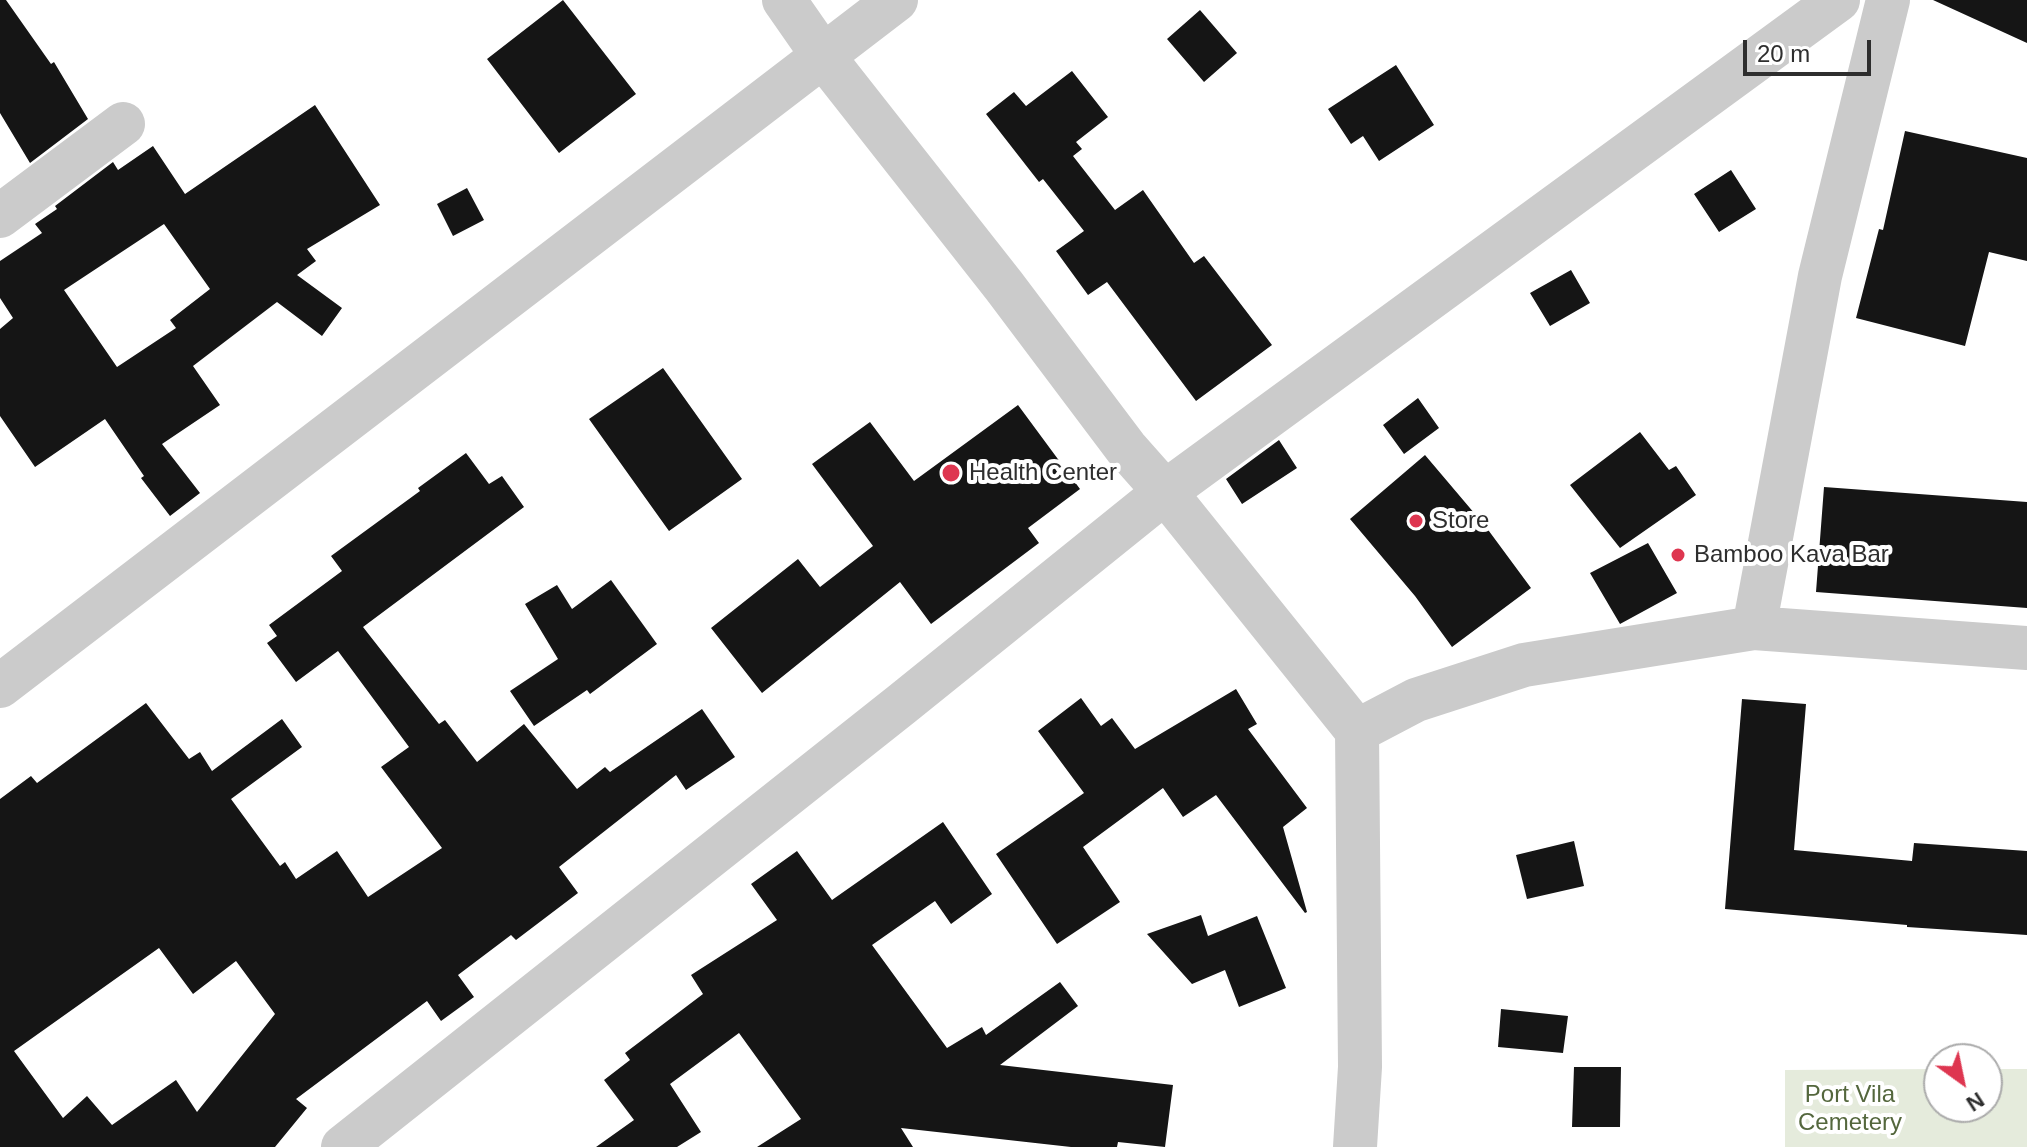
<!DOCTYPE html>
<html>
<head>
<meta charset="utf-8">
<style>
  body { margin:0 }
  #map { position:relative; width:2027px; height:1147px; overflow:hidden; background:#fff; font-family:Helvetica,sans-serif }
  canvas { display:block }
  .north { position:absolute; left:1923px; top:1043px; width:80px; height:80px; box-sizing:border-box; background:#fff; border:2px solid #ababab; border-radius:50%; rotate:147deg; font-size:22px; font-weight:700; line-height:32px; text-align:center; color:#2e2e2e }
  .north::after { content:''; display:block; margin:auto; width:28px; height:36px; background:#de3650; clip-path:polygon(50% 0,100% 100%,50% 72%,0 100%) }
  .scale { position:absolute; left:1743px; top:40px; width:128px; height:36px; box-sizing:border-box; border:4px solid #2e2e2e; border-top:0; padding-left:10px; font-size:24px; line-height:28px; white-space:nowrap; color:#2e2e2e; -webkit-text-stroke:6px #fff; paint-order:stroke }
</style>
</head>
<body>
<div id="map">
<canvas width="2027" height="1147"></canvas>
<div class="north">N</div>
<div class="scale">20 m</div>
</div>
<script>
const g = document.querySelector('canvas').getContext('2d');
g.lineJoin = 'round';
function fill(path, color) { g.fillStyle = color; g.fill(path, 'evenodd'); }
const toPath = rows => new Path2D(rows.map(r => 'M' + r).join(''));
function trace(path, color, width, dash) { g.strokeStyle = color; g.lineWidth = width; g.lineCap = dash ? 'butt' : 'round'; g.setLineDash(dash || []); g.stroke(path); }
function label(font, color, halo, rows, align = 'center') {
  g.font = font + ' Helvetica,sans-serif'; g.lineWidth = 8; g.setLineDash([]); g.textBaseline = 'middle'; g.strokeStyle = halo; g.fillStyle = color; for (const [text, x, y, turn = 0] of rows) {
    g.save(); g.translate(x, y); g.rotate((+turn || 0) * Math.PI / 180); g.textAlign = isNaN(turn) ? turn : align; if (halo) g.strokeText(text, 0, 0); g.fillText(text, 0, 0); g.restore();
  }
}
fill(toPath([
  [1939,1069,1939,1107,1987,1107,1987,1069,2027,1069,2027,1147,1785,1147,1785,1070]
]), '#e5ebdc');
fill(toPath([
  [0,0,6,0,51,64,54,62,88,119,30,163,0,113],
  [563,0,636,94,559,153,487,59],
  [1933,0,2027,0,2027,43],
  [1200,10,1237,53,1204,82,1167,39],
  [1396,65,1434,125,1379,161,1363,136,1351,144,1328,109],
  [1072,71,1108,117,1076,142,1082,149,1073,156,1115,210,1143,190,1194,263,1204,256,1272,345,1196,401,1107,282,1088,295,1056,251,1084,231,1043,179,1039,182,986,114,1014,92,1026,106],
  [315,105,380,205,307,249,316,261,297,275,342,308,322,336,277,302,193,366,220,405,162,444,200,493,170,516,141,478,144,476,105,419,35,467,0,416,0,329,13,318,0,298,0,261,42,233,35,224,57,209,55,206,113,162,118,170,153,146,185,194],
  [164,224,210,289,170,320,176,328,117,367,64,290],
  [1905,131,2027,158,2027,261,1989,252,1965,346,1856,318,1879,229,1883,230],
  [1731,170,1756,209,1719,232,1694,194],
  [467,188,484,220,453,236,437,204],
  [1571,270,1590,303,1550,326,1530,293],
  [663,368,742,479,669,531,589,419],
  [1418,398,1439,428,1404,454,1383,425],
  [1018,405,1080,489,1028,528,1039,543,931,624,900,582,762,693,711,628,798,559,820,587,873,546,812,464,870,422,914,481],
  [1640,432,1669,470,1676,466,1696,495,1620,548,1570,485],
  [1279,440,1297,468,1242,504,1226,479],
  [466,453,489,484,502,476,524,507,363,627,439,724,445,720,477,762,524,724,577,789,605,767,610,772,702,709,735,757,686,790,676,775,559,867,578,893,516,940,511,935,458,975,474,997,441,1021,427,1001,296,1099,307,1108,275,1147,0,1147,0,799,31,776,37,783,146,703,189,759,200,752,212,771,282,719,302,747,231,799,280,866,285,862,296,879,337,851,368,897,442,848,381,767,409,747,338,651,296,682,267,643,277,636,269,625,342,571,331,556,420,491,418,488],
  [159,948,193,994,236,961,275,1014,197,1112,176,1080,112,1125,87,1096,63,1118,14,1051],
  [1425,455,1486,527,1531,588,1452,647,1415,596,1350,519],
  [1824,487,2027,502,2027,608,1816,592],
  [1648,543,1677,593,1620,624,1590,573],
  [611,580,657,644,590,694,587,690,534,726,510,691,558,659,525,604,557,585,572,609],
  [1236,689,1257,724,1248,729,1307,808,1283,827,1307,912,1305,913,1216,795,1183,817,1163,788,1083,847,1120,902,1057,944,996,854,1084,793,1038,731,1081,698,1101,726,1112,718,1135,749],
  [1742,699,1806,704,1794,850,1912,861,1914,843,2027,851,2027,935,1907,927,1907,925,1725,909],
  [943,822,992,894,951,924,935,901,872,945,947,1048,982,1027,986,1035,1060,982,1078,1006,1000,1065,1173,1085,1165,1147,1118,1142,1117,1147,1071,1147,901,1128,913,1147,757,1147,801,1119,739,1033,670,1084,701,1132,677,1147,596,1147,634,1120,604,1080,630,1060,625,1053,703,994,691,975,777,920,751,884,797,851,832,900],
  [1574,841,1584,886,1527,899,1516,855],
  [1201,915,1208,936,1257,916,1286,988,1239,1007,1225,970,1192,984,1147,934],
  [1501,1009,1568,1016,1563,1053,1498,1047],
  [1574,1067,1621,1067,1620,1127,1572,1127]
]), '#151515');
trace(toPath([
  [784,0,823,56,1004,286,1126,448,1165,492,1357,731,1416,700,1524,665,1754,628,1820,276,1888,0],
  [0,216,123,124],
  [1754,628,2027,648],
  [0,686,896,0],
  [343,1147,902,704,1165,492,1838,0],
  [1355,1147,1360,1067,1357,731]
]), '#cbcbcb', 44);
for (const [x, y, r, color] of [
  [951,473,10,"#de3650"],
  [1416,521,8,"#de3650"],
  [1678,555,8,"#de3650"]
]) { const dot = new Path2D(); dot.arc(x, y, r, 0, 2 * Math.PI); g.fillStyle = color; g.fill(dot); trace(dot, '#fff', 3); }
label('24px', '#2e2e2e', '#fff', [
  ["Health Center",969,473],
  ["Store",1432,521],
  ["Bamboo Kava Bar",1694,555]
], 'left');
label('24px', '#54673d', '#fff', [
  ["Port Vila",1850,1095],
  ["Cemetery",1850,1123]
]);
</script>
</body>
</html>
